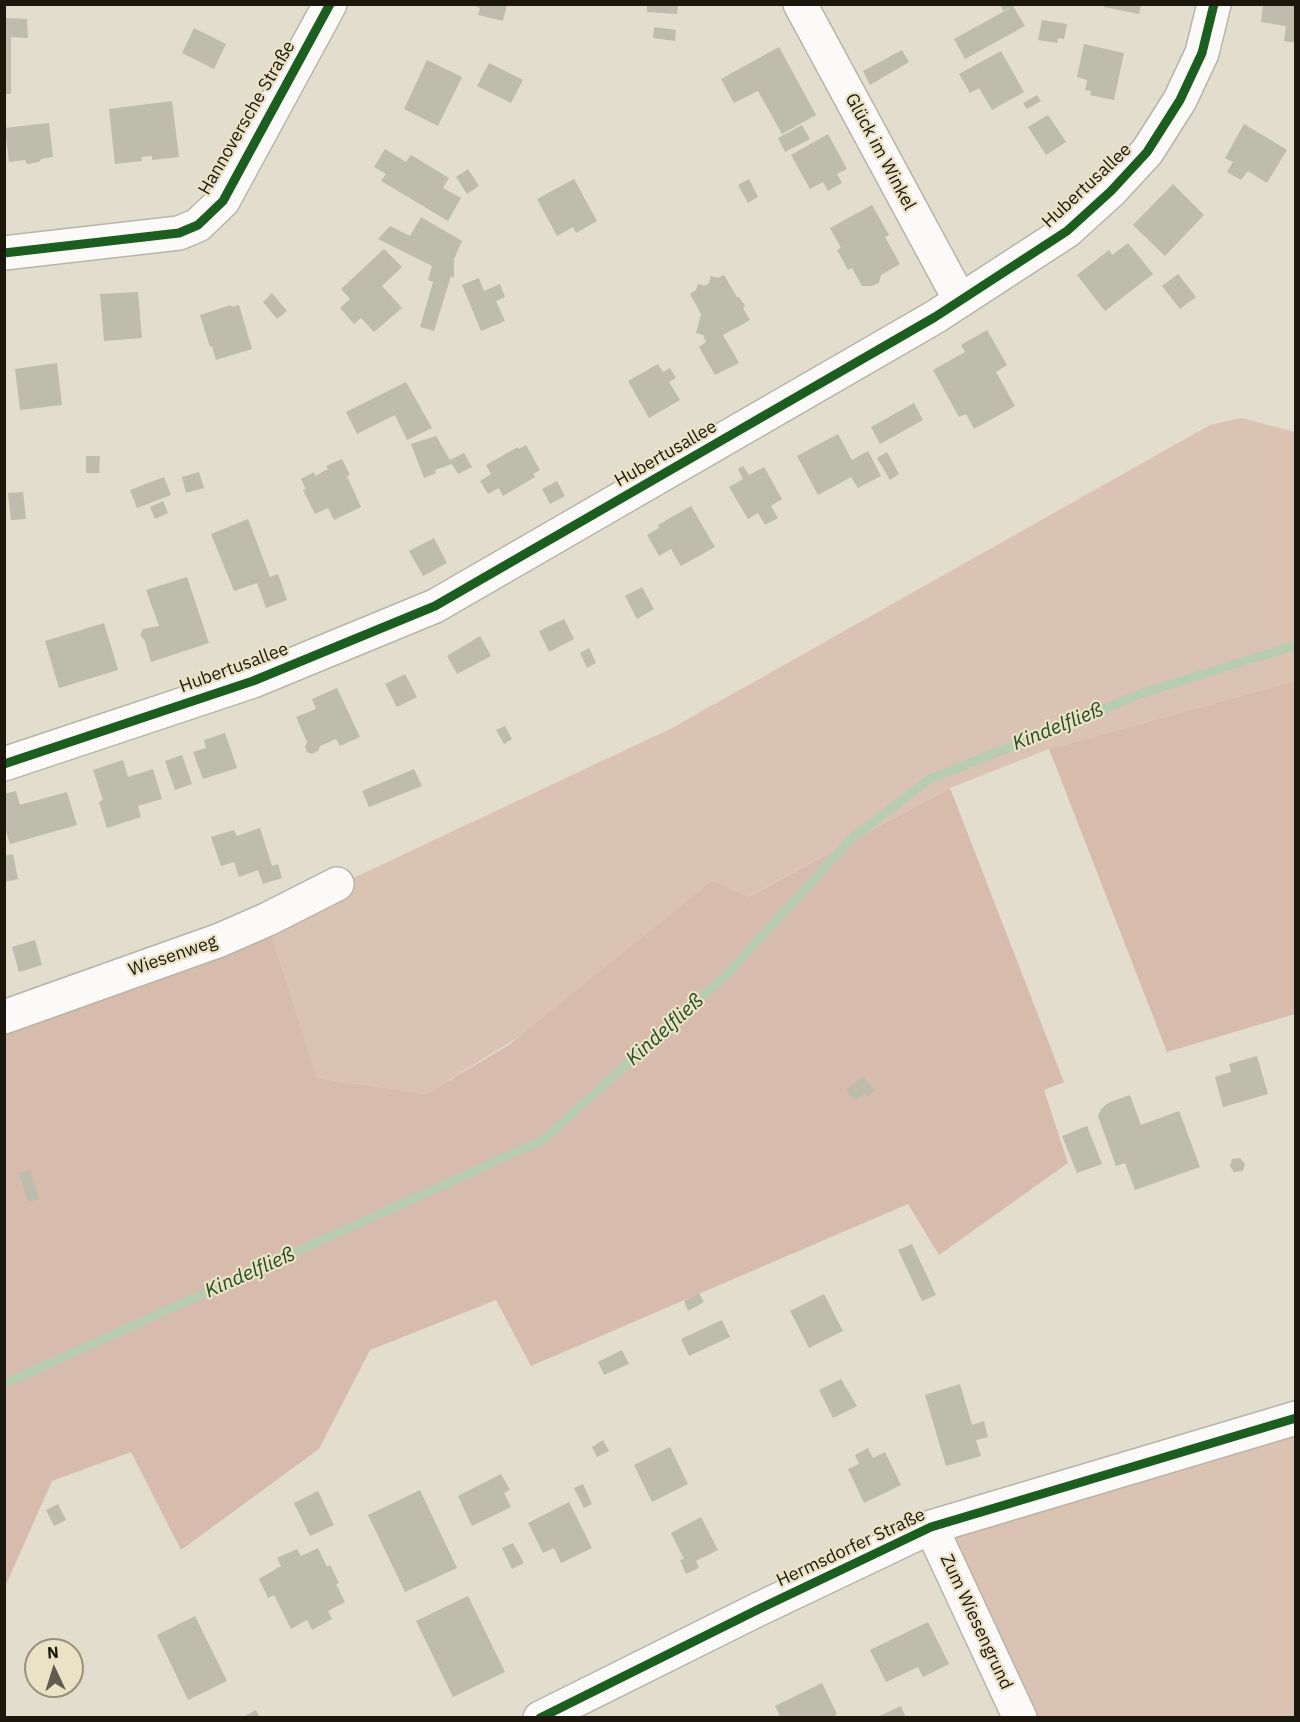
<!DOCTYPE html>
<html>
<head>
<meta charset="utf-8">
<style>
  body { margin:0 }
  #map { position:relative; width:1300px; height:1722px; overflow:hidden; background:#e3ddcd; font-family:"IBM Plex Sans",sans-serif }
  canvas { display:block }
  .frame { position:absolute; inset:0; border:6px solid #1b170d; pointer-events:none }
  .north { position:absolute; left:24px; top:1638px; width:60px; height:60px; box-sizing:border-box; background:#ebe1c5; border:2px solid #98907b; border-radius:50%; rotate:356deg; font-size:16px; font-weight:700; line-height:24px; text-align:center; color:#1b170d }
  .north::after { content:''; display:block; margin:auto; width:21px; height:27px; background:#615c50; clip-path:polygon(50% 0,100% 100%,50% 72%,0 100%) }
</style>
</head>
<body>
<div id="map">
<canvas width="1300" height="1722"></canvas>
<div class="frame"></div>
<div class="north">N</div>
</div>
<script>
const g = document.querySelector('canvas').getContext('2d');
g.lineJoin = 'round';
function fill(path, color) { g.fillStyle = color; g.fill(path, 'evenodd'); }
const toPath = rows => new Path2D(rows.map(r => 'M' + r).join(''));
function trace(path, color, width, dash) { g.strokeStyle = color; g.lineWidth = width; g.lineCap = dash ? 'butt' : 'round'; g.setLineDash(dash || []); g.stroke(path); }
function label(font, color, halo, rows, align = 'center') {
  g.font = font + ' "IBM Plex Sans",sans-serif'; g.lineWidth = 4.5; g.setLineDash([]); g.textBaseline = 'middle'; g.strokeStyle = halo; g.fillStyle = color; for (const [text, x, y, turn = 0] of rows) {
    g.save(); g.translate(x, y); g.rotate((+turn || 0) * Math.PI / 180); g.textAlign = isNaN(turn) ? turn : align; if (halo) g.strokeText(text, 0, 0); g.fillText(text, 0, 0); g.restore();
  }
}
fill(toPath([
  [1241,418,1295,432,1295,681,1049,749,950,788,747,897,426,1094,317,1078,269,926,347,881,672,728,1210,425],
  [1295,1418,1295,1717,1020,1717,931,1527]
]), '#dbc3b4');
fill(toPath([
  [1295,681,1295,1014,1167,1052,1049,749],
  [950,788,1064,1082,1044,1090,1068,1163,939,1255,908,1204,531,1366,496,1300,370,1350,319,1449,181,1550,131,1452,52,1481,5,1587,5,1027,269,926,317,1078,426,1094,509,1045,712,881,748,897]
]), '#d7bcad');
trace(toPath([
  [4,1384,543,1140,729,972,850,840,928,780,1143,693,1296,645]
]), '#b8ccb0', 9);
fill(toPath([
  [471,4,507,4,503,21,478,15,480,8],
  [647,4,678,4,677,14,647,12],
  [1000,4,1016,4,1013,6,1025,26,965,59,954,39,1012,7,1003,11],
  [1104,4,1141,4,1139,14,1104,7],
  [1263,4,1296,4,1296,43,1284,41,1286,26,1261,22],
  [4,18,27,19,28,38,11,37,11,94,4,94],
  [1042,20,1067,24,1064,39,1058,38,1057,43,1038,40],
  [654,27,676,30,675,41,653,38],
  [194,28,226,44,214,69,182,53],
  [1084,44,1124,53,1114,100,1090,95,1091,91,1085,90,1087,80,1077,77],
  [779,47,816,115,782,134,758,91,734,103,721,79],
  [902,50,909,62,870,85,863,71],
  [1001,51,1024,92,992,110,979,88,970,93,959,74],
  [427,60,462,77,438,126,404,109],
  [489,63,523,80,511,103,477,86],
  [1037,95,1041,101,1027,109,1023,103],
  [172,101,179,157,152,160,152,156,141,157,142,161,115,164,109,109],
  [1048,115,1066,142,1046,155,1028,127],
  [49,123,53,157,41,159,39,162,27,164,25,160,9,162,5,128],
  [1244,124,1287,150,1267,183,1248,171,1241,180,1227,172,1233,162,1225,158],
  [802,125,810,139,785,152,778,138],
  [828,134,847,169,837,174,842,183,828,191,823,182,810,189,791,155],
  [385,149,406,162,411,155,449,178,443,188,461,198,448,221,381,181,386,174,374,167],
  [468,169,479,186,467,194,456,177],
  [574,179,597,221,576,233,573,227,557,236,537,199],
  [749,179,758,197,748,203,738,185],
  [1173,184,1204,215,1165,256,1133,225],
  [872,205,889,235,885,237,900,264,881,275,879,283,872,286,862,286,852,268,848,270,837,250,841,248,830,228],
  [421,217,462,241,454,259,454,278,451,276,434,331,420,327,433,282,428,280,432,266,378,239,390,226,410,236],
  [1128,243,1153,274,1105,311,1077,275,1109,250,1112,255],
  [384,249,402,267,382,286,402,308,374,332,361,318,354,324,340,308,350,299,341,289],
  [1178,274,1196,297,1180,309,1162,286],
  [724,275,737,297,739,297,745,306,743,308,750,320,723,335,739,363,715,375,699,347,706,342,703,335,696,333,701,314,690,294,696,290,698,284,705,286,709,283,711,276,718,278],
  [479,278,484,291,500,284,505,297,496,301,505,321,481,331,462,285],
  [138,292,142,338,104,341,100,294],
  [272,293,287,311,277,319,263,302],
  [231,305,232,307,239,305,252,349,216,360,212,346,210,347,200,315],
  [987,330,1007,365,996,372,1015,406,974,429,966,414,959,417,933,370,965,352,961,345],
  [57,363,62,405,20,410,15,369],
  [658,364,663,372,670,368,676,378,669,382,680,400,649,418,628,381],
  [406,382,432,428,407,440,395,415,357,434,346,412],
  [914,403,923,420,880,444,871,427],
  [838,434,852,460,868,451,881,476,858,488,851,477,818,495,797,456],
  [436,436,450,460,464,453,472,467,458,474,452,464,435,470,436,473,424,478,411,444],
  [526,445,540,470,533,474,535,477,503,496,499,488,488,494,480,481,491,474,486,465,518,447,519,449],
  [887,452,899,474,890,480,877,458],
  [86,456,100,456,99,473,86,473],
  [342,459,350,475,347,476,361,507,334,520,328,508,315,514,303,490,306,489,301,479,314,472,315,476,328,469,326,466],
  [743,466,749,475,764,467,782,499,771,506,778,518,765,525,758,513,748,519,729,487,743,479,738,469],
  [199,472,204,488,186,493,182,477],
  [164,477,171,495,137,508,130,490],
  [557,481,565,496,550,504,542,489],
  [23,492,26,519,11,520,8,493],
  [163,501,168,513,155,519,150,507],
  [691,506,715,547,681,566,671,549,659,556,647,535,659,528,658,525],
  [248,519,270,577,278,574,287,600,266,608,257,583,234,591,211,534],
  [434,538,447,563,423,576,409,551],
  [187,577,209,643,151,662,145,641,140,635,143,629,159,626,146,590],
  [642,587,654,609,637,619,625,596],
  [564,619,574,639,549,652,539,631],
  [104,623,118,670,59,688,45,641],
  [480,636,491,656,457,674,447,656],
  [589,648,596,663,587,668,580,653],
  [405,674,417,697,397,707,385,684],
  [337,688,360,737,340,746,336,739,320,746,318,751,312,754,307,752,305,747,307,742,296,717,316,709,312,699],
  [505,726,512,739,504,744,496,730],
  [225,733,237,768,203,779,193,752,206,748,204,740],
  [182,755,192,784,175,790,165,761],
  [123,760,128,777,153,769,162,799,138,806,141,817,107,828,99,802,103,800,93,770],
  [414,769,422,786,369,807,362,791],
  [16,791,20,805,67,792,77,825,10,844,4,824,4,794],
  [260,828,272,866,278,864,282,878,263,884,258,870,239,877,234,862,221,866,211,837,234,830,237,836],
  [13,854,18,879,4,882,4,856],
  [35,940,42,965,19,972,12,947],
  [1257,1056,1268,1094,1223,1107,1215,1077,1231,1072,1229,1064],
  [863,1076,875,1091,867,1097,864,1093,855,1101,846,1090],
  [1130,1095,1141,1125,1179,1111,1200,1167,1135,1190,1125,1163,1116,1166,1098,1116,1101,1109,1108,1103],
  [1087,1126,1102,1164,1077,1173,1062,1136],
  [1240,1158,1245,1164,1243,1171,1234,1172,1230,1166,1232,1159],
  [30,1170,39,1199,28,1202,19,1173],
  [912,1244,936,1295,922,1301,898,1250],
  [699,1293,704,1302,688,1311,684,1301],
  [824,1294,843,1331,809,1348,790,1311],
  [722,1320,730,1337,689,1356,681,1339],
  [622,1350,629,1364,604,1375,598,1362],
  [841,1379,857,1406,833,1418,819,1390],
  [960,1384,972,1425,984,1421,988,1437,976,1440,981,1456,946,1466,925,1395],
  [603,1440,609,1451,597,1457,592,1447],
  [670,1447,688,1484,652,1502,634,1465],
  [868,1448,873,1458,885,1452,901,1485,864,1503,848,1469,859,1464,855,1455],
  [501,1474,510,1490,504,1493,511,1507,472,1526,458,1496],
  [583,1484,592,1504,584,1508,574,1488],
  [420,1490,457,1568,405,1592,368,1515],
  [318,1491,334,1525,310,1536,294,1503],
  [569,1502,592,1548,561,1563,554,1548,543,1553,528,1523],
  [58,1504,66,1520,54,1526,46,1510],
  [701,1517,718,1550,696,1561,699,1568,686,1574,680,1560,684,1559,671,1533],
  [513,1543,524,1563,512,1569,502,1548],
  [318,1548,327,1567,330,1565,339,1583,336,1584,345,1602,328,1611,332,1619,312,1630,307,1620,291,1629,274,1595,268,1598,259,1579,281,1566,277,1558,297,1549,301,1556],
  [468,1596,505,1672,453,1697,416,1621],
  [195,1616,227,1681,188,1700,157,1635],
  [928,1622,949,1664,923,1677,918,1667,886,1682,870,1650],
  [822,1683,837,1714,831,1718,781,1718,775,1706],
  [901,1706,906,1718,875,1718],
  [256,1710,260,1718,241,1718]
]), '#bdbcad');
const street = toPath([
  [800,4,960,300],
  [4,253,179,233,198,225,223,201,330,4],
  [4,764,253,681,435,606,935,317,1067,231,1111,191,1147,152,1180,100,1202,53,1214,4],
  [4,1017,220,940,268,919,337,884],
  [931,1527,1020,1718],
  [540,1718,759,1609,931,1527,1296,1418]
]);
trace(street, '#b8b4a8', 36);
trace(street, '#fbfaf8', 33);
trace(toPath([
  [4,253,179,233,198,225,223,201,330,4],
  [4,764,253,681,435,606,935,317,1067,231,1111,191,1147,152,1180,100,1202,53,1214,4],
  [540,1718,759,1609,931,1527,1296,1418]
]), '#1b5e20', 9);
label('18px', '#1b170d', '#ebe1c5', [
  ["Hannoversche Straße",247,118,-60],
  ["Glück im Winkel",880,152,62],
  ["Hubertusallee",1087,186,-43],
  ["Hubertusallee",666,454,-30],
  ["Hubertusallee",234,668,-20],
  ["Wiesenweg",173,956,-19],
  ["Hermsdorfer Straße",851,1548,-25],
  ["Zum Wiesengrund",976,1622,65]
]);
label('italic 20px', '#224d21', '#ebe1c5', [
  ["Kindelfließ",1058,727,-22],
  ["Kindelfließ",665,1030,-42],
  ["Kindelfließ",250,1273,-24]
]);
</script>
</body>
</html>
